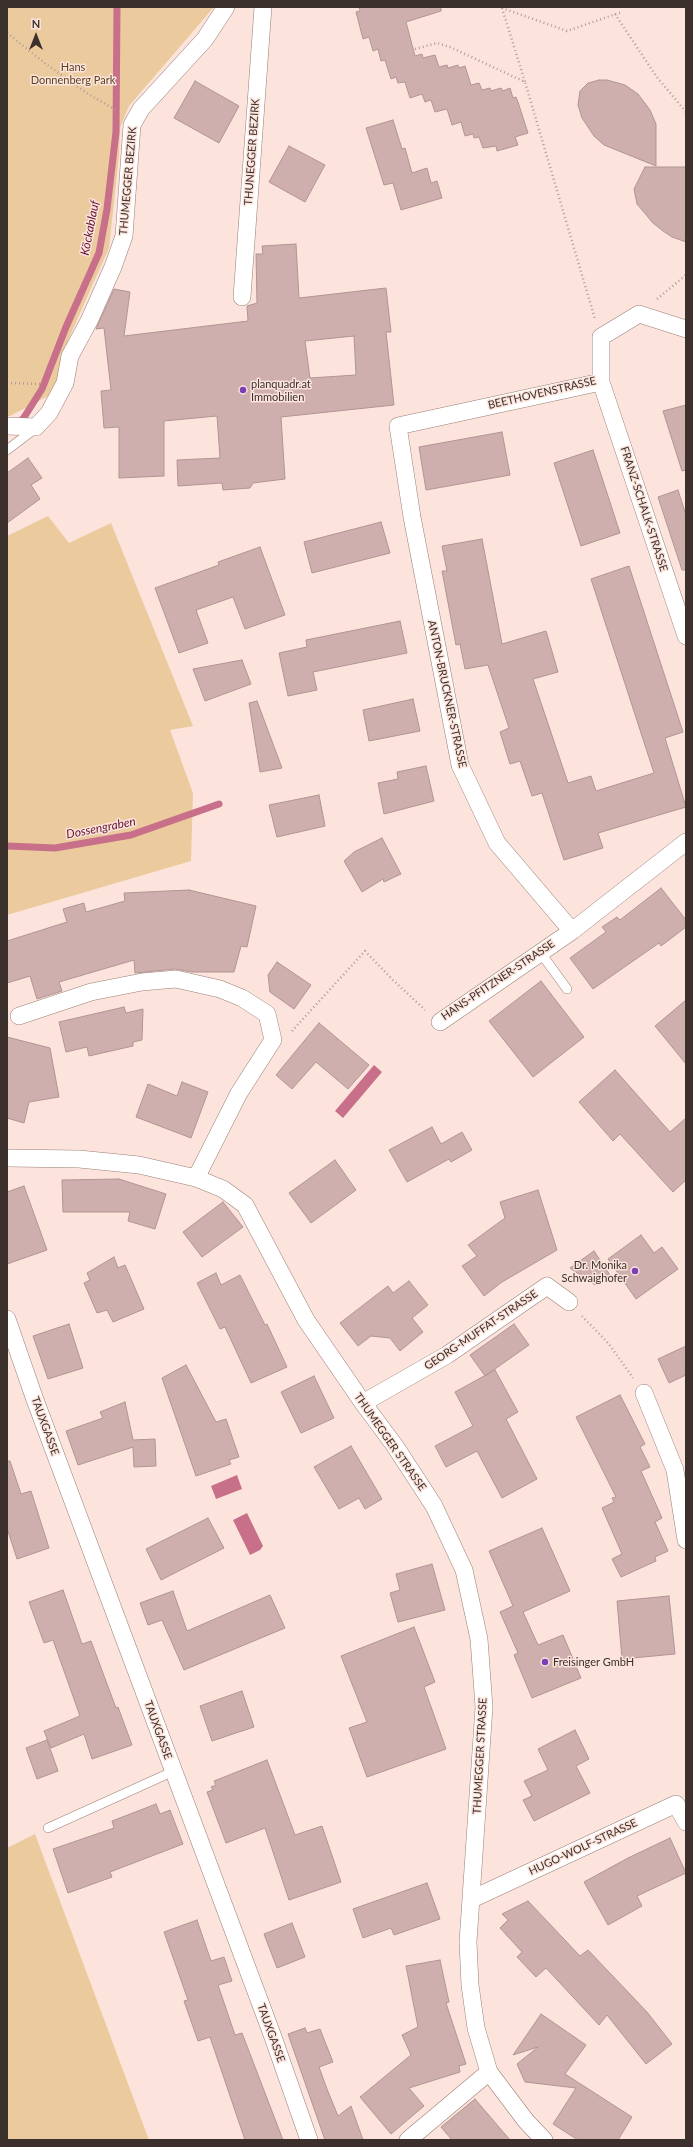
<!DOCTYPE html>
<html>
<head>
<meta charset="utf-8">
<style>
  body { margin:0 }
  #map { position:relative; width:693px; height:2147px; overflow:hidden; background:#fce4dc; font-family:Lato,sans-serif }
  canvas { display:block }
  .frame { position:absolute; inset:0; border:8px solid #3b302c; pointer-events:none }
  .north { position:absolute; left:16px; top:16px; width:40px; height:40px; -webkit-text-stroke:3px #fce4dc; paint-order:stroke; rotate:0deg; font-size:11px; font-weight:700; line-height:16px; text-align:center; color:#3b302c }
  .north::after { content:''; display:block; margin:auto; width:14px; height:18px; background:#3b302c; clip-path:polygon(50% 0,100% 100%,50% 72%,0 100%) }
</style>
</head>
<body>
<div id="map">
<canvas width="693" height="2147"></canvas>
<div class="frame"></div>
<div class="north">N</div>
</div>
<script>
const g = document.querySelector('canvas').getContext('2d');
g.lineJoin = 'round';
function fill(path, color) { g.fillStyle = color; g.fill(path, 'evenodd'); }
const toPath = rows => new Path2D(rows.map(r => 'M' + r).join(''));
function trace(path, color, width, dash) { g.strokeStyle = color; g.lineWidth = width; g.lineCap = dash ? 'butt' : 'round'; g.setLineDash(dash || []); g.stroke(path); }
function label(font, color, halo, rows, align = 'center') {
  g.font = font + ' Lato,sans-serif'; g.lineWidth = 3; g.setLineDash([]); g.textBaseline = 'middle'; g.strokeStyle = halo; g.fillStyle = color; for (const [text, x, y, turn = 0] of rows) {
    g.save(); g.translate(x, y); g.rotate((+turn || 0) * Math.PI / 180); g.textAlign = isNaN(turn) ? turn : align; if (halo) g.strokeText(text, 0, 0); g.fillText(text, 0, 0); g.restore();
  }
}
fill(toPath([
  [7,7,214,7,129,106,120,128,119,156,109,248,69,338,56,392,10,416,7,416],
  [48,516,69,543,111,523,193,726,170,730,193,793,191,861,7,915,7,536],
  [35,1834,149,2140,7,2140,7,1848]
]), '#ebcb9e');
fill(toPath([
  [374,1065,382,1072,343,1118,335,1111],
  [237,1475,242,1489,216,1499,211,1486],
  [247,1513,263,1546,260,1550,250,1555,233,1520]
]), '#c86f8a');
trace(toPath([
  [17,423,23,419,42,389,66,327,99,253,107,209,116,132,117,7],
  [7,846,55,848,131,835,219,804]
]), '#c86f8a', 7);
const building = toPath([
  [359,7,441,7,441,11,406,22,415,56,422,54,423,58,435,55,439,67,447,65,448,68,458,65,459,68,465,66,471,85,479,83,482,90,490,88,491,91,501,88,503,91,510,88,513,98,516,97,518,102,528,133,515,137,518,145,497,151,496,146,483,148,479,137,474,138,473,134,465,136,461,122,452,125,447,109,435,112,431,100,425,102,422,94,410,98,405,82,398,83,396,77,391,79,385,60,381,61,378,49,373,51,369,37,363,39,356,12,360,11,359,7],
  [599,80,607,80,625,85,638,94,650,110,656,124,656,166,604,145,594,136,582,118,578,105,580,91,588,83,599,80],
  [195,81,239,106,219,143,174,118,195,81],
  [393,120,402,149,405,148,412,173,427,168,431,183,437,181,442,198,401,210,393,183,384,185,366,128,393,120],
  [289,146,325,165,305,202,269,182,289,146],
  [645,167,686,167,686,242,672,237,663,231,653,223,637,204,634,189,645,167],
  [296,244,299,298,386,288,391,332,386,332,394,405,281,417,285,479,253,483,250,488,223,490,222,483,178,486,177,460,220,458,217,416,164,421,164,476,119,478,119,427,104,428,101,391,111,390,104,328,96,329,114,289,130,292,124,336,248,321,247,306,257,303,256,254,263,254,262,246,296,244],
  [354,336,356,375,310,378,305,341,354,336],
  [686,405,686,470,682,471,663,411,686,405],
  [502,432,510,475,426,490,419,447,502,432],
  [593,450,620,533,581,546,554,463,593,450],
  [28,458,42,478,31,485,40,499,7,523,7,473,28,458],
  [678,490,686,515,686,570,682,570,658,497,678,490],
  [381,522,390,553,312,573,304,542,381,522],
  [482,539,502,644,546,631,558,672,533,679,568,783,591,776,596,791,654,773,591,579,629,566,683,732,665,738,686,807,598,833,603,848,564,860,542,793,532,796,520,761,510,764,500,732,509,728,488,665,465,669,460,644,456,645,442,571,447,571,442,546,482,539],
  [260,547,285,615,245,629,233,597,196,610,208,643,179,653,155,588,219,565,218,562,260,547],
  [400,621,407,653,313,672,317,690,288,696,279,653,307,647,306,640,400,621],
  [242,660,251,684,205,701,193,669,242,660],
  [413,699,420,731,369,741,363,710,413,699],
  [257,701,282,768,260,772,249,703,257,701],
  [426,766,434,801,384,814,378,783,398,779,397,772,426,766],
  [319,795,325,826,277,837,269,805,319,795],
  [382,838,401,874,384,882,383,879,362,892,344,861,354,852,382,838],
  [661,888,686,920,686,927,661,946,659,943,593,989,570,958,606,932,602,927,617,917,620,920,661,888],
  [189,890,256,906,247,947,241,946,234,972,192,972,175,969,135,973,134,960,59,982,62,991,37,999,30,976,7,983,7,941,67,922,63,909,84,903,86,912,125,901,124,893,189,890],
  [277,962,311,985,294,1009,270,992,268,975,277,962],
  [541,981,584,1037,533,1077,489,1021,541,981],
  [686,1000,686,1064,655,1026,686,1000],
  [124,1007,126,1013,143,1009,142,1040,133,1042,133,1046,89,1056,87,1047,66,1052,59,1022,124,1007],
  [319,1023,369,1065,348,1089,316,1062,292,1089,276,1075,319,1023],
  [7,1037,50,1048,59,1097,29,1102,24,1123,7,1118,7,1037],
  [615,1070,670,1132,686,1118,686,1180,673,1192,620,1134,613,1141,579,1102,615,1070],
  [182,1082,208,1092,191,1138,136,1117,148,1084,177,1096,182,1082],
  [432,1127,441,1144,462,1132,472,1150,451,1162,449,1159,407,1182,389,1150,432,1127],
  [335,1160,356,1190,311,1223,289,1193,335,1160],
  [119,1179,166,1194,155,1229,128,1221,130,1212,63,1212,62,1180,119,1179],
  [24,1186,47,1250,7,1264,7,1192,24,1186],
  [538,1190,557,1250,502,1282,484,1296,462,1266,477,1256,468,1245,505,1218,500,1202,538,1190],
  [223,1202,243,1227,202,1257,183,1232,223,1202],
  [641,1235,654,1253,662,1247,678,1269,636,1299,608,1259,641,1235],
  [594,1251,610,1275,595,1285,570,1268,594,1251],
  [114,1257,118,1268,125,1265,144,1309,113,1322,107,1310,97,1313,84,1283,90,1280,87,1273,114,1257],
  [216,1273,221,1285,240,1275,265,1325,267,1324,287,1367,251,1383,225,1327,220,1329,197,1283,216,1273],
  [409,1281,428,1305,412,1318,423,1332,400,1351,390,1338,371,1336,358,1346,340,1323,388,1286,393,1293,409,1281],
  [69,1324,83,1368,48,1379,33,1336,69,1324],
  [514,1324,529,1345,485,1376,470,1355,514,1324],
  [686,1346,686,1375,669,1383,658,1359,686,1346],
  [186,1365,216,1422,226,1419,239,1457,229,1460,231,1464,196,1476,162,1378,186,1365],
  [495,1370,518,1412,506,1419,537,1479,502,1498,477,1451,446,1467,435,1446,473,1426,455,1392,495,1370],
  [314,1376,334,1418,301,1433,281,1392,314,1376],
  [620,1395,645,1444,640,1447,650,1467,641,1471,662,1518,655,1522,668,1551,655,1557,656,1561,621,1577,612,1559,622,1554,602,1508,614,1502,612,1498,616,1497,576,1417,620,1395],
  [125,1402,133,1440,155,1439,156,1466,134,1467,133,1447,78,1465,66,1431,103,1418,100,1412,125,1402],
  [351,1446,382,1499,365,1509,359,1498,339,1509,314,1467,351,1446],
  [7,1461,10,1461,21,1494,31,1491,49,1548,17,1559,7,1528,7,1461],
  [208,1518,224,1548,161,1580,146,1549,208,1518],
  [542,1528,570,1591,523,1612,538,1645,563,1635,581,1678,532,1698,514,1655,518,1653,500,1612,513,1606,489,1551,542,1528],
  [432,1564,445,1610,398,1622,390,1593,400,1590,396,1574,432,1564],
  [63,1590,82,1644,91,1641,116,1708,118,1707,132,1745,92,1759,84,1734,51,1748,44,1731,80,1716,53,1640,44,1643,29,1602,63,1590],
  [173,1591,187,1631,270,1595,285,1628,184,1670,162,1620,148,1625,140,1603,173,1591],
  [669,1596,675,1654,622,1659,617,1601,669,1596],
  [414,1627,435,1682,424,1687,446,1749,367,1777,349,1728,367,1722,341,1656,414,1627],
  [242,1691,254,1727,212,1741,200,1706,242,1691],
  [575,1730,589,1759,576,1766,590,1793,534,1821,523,1800,532,1796,524,1781,548,1770,538,1749,575,1730],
  [47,1740,58,1771,37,1779,26,1748,47,1740],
  [267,1760,295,1835,322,1826,341,1882,289,1900,265,1828,226,1843,207,1792,213,1790,211,1787,216,1785,214,1781,267,1760],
  [156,1804,160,1814,170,1810,183,1844,110,1872,112,1877,68,1893,53,1849,114,1828,112,1821,156,1804],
  [670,1838,686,1873,637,1896,642,1906,608,1925,584,1882,628,1858,670,1838],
  [427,1883,440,1919,394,1935,391,1928,363,1938,353,1909,427,1883],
  [528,1901,580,1956,588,1950,647,2012,672,2044,646,2064,607,2015,599,2025,546,1968,536,1977,517,1957,522,1952,500,1928,508,1920,502,1914,528,1901],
  [197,1920,211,1961,224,1957,232,1981,218,1985,235,2035,242,2033,283,2140,245,2140,210,2037,198,2041,184,2001,188,2000,164,1932,197,1920],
  [292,1923,305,1957,277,1968,264,1934,292,1923],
  [440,1960,449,2002,446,2003,466,2064,459,2066,460,2072,409,2088,424,2106,391,2134,360,2097,411,2055,402,2035,418,2027,406,1966,440,1960],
  [541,2014,586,2045,565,2074,632,2117,618,2140,578,2140,553,2124,576,2088,525,2082,517,2064,538,2047,513,2055,541,2014],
  [305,2028,307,2033,320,2029,333,2062,319,2067,327,2089,338,2116,351,2106,363,2140,325,2140,288,2034,305,2028],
  [475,2099,510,2140,452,2140,441,2127,475,2099]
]);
fill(building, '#ceafae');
trace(building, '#b19493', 1);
const service = toPath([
  [7,450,36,428],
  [540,952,567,989],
  [48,1828,174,1771]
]);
const minor = toPath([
  [242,297,263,7],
  [601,382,686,636],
  [7,426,36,427,49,413,65,383,70,356,89,321,113,267,124,236,132,125,141,109,205,39,226,7],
  [572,931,497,843,460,765,412,517,398,426,601,382,601,337,639,314,686,329],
  [19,1016,91,992,142,982,176,979,220,989,242,998,267,1014,273,1040,239,1093,196,1178],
  [440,1022,572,931,686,842],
  [7,1158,79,1159,139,1165,196,1178,223,1189,245,1205,306,1320,363,1403,395,1446,434,1506,464,1570,479,1639,484,1707,468,1942,470,1985,476,2028,489,2072,526,2121,544,2140],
  [7,1319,34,1397,273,2037,309,2140],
  [644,1393,675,1470,686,1540],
  [363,1403,447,1355,547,1286,569,1302],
  [472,1899,676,1804,686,1822],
  [408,2140,489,2072]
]);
trace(service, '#9a7f76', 10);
trace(minor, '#9a7f76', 18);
trace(toPath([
  [502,8,567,31,622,12],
  [502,8,525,82],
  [615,14,656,76,686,112],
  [7,33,46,64,88,94,118,111],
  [415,49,437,43,450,47,525,82,595,319],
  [657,299,686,275],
  [7,383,42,384],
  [292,1031,365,951,393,980,425,1010],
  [582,1316,609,1344,633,1378]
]), '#af9c96', 2.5, [1, 3]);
trace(service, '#fff', 9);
trace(minor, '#fff', 17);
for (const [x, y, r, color] of [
  [243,390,4,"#7c3eb4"],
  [635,1271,4,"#7c3eb4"],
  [545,1662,4,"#7c3eb4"]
]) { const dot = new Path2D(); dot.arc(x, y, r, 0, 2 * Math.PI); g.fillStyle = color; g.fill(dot); trace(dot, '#fce4dc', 1.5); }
label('11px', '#5b4422', '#fce4dc', [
  ["Hans",73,67],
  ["Donnenberg Park",73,80]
]);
label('11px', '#3b302c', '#fce4dc', [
  ["THUNEGGER BEZIRK",252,152,-86],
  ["THUMEGGER BEZIRK",128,181,-85],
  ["BEETHOVENSTRASSE",542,393,-13],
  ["FRANZ-SCHALK-STRASSE",644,509,72],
  ["ANTON-BRUCKNER-STRASSE",447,694,78],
  ["HANS-PFITZNER-STRASSE",498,980,-34],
  ["GEORG-MUFFAT-STRASSE",481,1330,-34],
  ["TAUXGASSE",45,1426,70],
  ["THUMEGGER STRASSE",390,1442,55],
  ["TAUXGASSE",158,1730,70],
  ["THUMEGGER STRASSE",480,1756,-87],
  ["HUGO-WOLF-STRASSE",583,1847,-25],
  ["TAUXGASSE",271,2033,70]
]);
label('11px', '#3b302c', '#fce4dc', [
  ["planquadr.at",251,384],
  ["Immobilien",251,397],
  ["Dr. Monika",627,1265,"right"],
  ["Schwaighofer",627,1278,"right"],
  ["Freisinger GmbH",553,1662]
], 'left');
label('italic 12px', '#641334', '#fce4dc', [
  ["Köckablauf",90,228,-79],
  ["Dossengraben",101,828,-11]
]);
</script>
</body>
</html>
